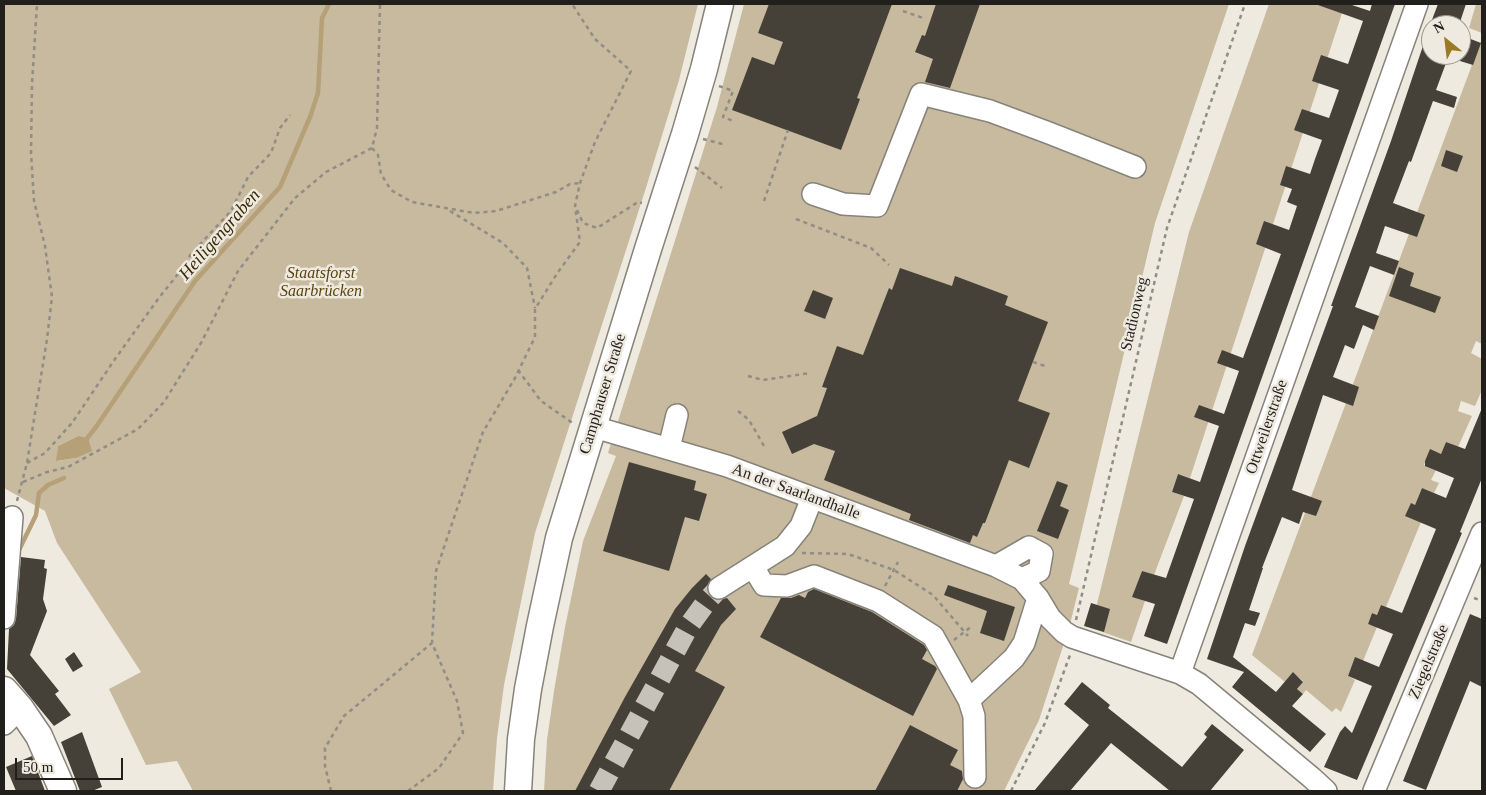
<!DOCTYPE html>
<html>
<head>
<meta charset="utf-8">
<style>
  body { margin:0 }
  #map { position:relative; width:1486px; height:795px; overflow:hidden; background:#efeae0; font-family:Georgia,serif }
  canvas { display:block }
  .frame { position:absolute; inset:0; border:5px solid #201f1b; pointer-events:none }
  .north { position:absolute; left:1421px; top:15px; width:50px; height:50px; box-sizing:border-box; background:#efeae0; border:1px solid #9c9991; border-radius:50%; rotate:331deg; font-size:14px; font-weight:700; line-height:20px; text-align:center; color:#201f1b }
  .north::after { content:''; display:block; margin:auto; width:18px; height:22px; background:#9c7924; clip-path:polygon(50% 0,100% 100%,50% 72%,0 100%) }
  .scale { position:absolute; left:15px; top:758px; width:108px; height:22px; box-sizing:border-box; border:2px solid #201f1b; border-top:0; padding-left:6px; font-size:15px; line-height:18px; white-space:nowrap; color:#201f1b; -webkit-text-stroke:4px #efeae0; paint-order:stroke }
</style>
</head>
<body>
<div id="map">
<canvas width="1486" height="795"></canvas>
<div class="frame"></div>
<div class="north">N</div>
<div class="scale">50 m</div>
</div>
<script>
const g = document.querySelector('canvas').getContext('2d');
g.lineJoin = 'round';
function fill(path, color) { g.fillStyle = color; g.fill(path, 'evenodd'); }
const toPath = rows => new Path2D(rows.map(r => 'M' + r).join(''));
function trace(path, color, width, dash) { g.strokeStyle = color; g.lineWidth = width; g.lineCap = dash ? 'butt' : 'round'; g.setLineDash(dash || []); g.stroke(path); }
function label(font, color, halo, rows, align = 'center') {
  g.font = font + ' Georgia,serif'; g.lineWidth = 5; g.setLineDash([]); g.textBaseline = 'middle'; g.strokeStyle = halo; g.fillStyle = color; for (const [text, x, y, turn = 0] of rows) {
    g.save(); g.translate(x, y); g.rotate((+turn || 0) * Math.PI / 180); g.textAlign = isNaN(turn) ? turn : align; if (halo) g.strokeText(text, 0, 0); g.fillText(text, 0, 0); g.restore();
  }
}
fill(toPath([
  [4,4,698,4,679,80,645,191,535,533,504,685,497,738,493,791,193,791,177,761,146,765,109,689,141,672,57,543,45,511,4,488],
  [78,436,76,458,57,461,58,446],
  [744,4,1229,4,1155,223,1069,584,1079,588,1069,628,1039,720,1004,791,544,791,547,740,554,691,565,627,583,541,616,456,608,453,717,107],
  [1269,4,1345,4,1190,478,1178,474,1172,492,1184,496,1154,575,1142,571,1133,596,1145,601,1131,642,1091,628,1189,232],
  [1476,4,1482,4,1482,33,1469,28],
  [1482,38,1482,336,1481,340,1482,344,1476,341,1471,353,1482,359,1482,390,1475,406,1461,401,1458,411,1472,416,1458,447,1446,442,1441,454,1430,450,1424,465,1436,470,1431,480,1439,483,1434,493,1422,488,1415,505,1411,504,1406,516,1421,522,1386,607,1381,605,1377,615,1372,613,1368,624,1377,627,1363,661,1355,658,1348,676,1355,680,1341,712,1336,708,1332,712,1306,690,1303,694,1297,689,1303,681,1293,673,1285,682,1252,655]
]), '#c7ba9e');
fill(toPath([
  [78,436,88,438,92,451,76,458,56,461,58,446]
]), '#b5a077');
trace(toPath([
  [85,441,96,427,195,281,280,187,310,117,318,93,322,18,329,4],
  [20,548,36,515,39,493,48,485,64,478]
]), '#b5a077', 4.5);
fill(toPath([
  [769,4,892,4,857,98,860,99,841,150,732,110,752,57,774,65,783,42,758,33],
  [936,4,980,4,950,88,925,82,933,59,915,52,922,35,925,36],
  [1318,4,1349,4,1370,11,1372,4,1395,4,1167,644,1144,636,1155,604,1132,597,1142,571,1166,578,1194,499,1172,492,1178,474,1200,482,1219,426,1194,417,1199,405,1224,414,1239,371,1217,363,1222,350,1243,358,1281,254,1256,244,1264,221,1289,230,1297,206,1287,202,1292,189,1280,185,1286,166,1310,174,1315,159,1322,140,1294,130,1302,109,1329,118,1339,90,1312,81,1321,55,1348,64,1363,21,1318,5],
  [1438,4,1466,4,1459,25,1430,25],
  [1429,28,1431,28,1431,55,1449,55,1436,90,1457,97,1454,108,1433,101,1411,162,1409,161,1393,203,1425,215,1417,237,1385,226,1376,253,1399,261,1394,275,1370,266,1355,307,1379,316,1374,330,1363,325,1354,349,1345,345,1333,377,1359,387,1353,406,1323,395,1292,490,1322,501,1316,516,1303,512,1299,524,1282,517,1262,568,1263,568,1249,610,1260,613,1255,626,1245,623,1233,657,1276,692,1293,672,1303,682,1297,689,1303,694,1292,706,1326,734,1310,752,1232,687,1244,672,1207,659,1245,546,1333,306,1331,306,1391,141],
  [1468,38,1481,43,1473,65,1460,61],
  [1446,150,1463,156,1457,172,1441,166],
  [1399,267,1414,273,1410,286,1441,297,1435,313,1389,296],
  [900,268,952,286,955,276,1008,296,1005,305,1048,322,1018,401,1050,413,1029,468,1009,460,985,523,983,523,977,537,973,535,970,543,909,520,911,514,824,480,835,451,814,444,792,454,782,432,817,416,827,388,822,387,837,346,863,355,889,288,892,290],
  [813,290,833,298,825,319,804,311],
  [1482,408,1482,478,1460,532,1462,533,1454,552,1357,780,1324,767,1340,732,1345,726,1352,733,1372,686,1348,676,1355,657,1379,667,1393,634,1368,624,1372,613,1377,615,1381,605,1402,613,1436,529,1405,516,1411,503,1415,505,1422,488,1446,498,1454,478,1425,466,1425,461,1430,449,1441,454,1446,442,1465,449],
  [629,462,696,481,694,490,707,494,699,521,685,517,669,571,603,551],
  [1057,481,1068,485,1060,506,1069,510,1058,539,1037,531],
  [21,557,45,560,44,568,47,569,43,599,47,611,30,655,59,691,55,694,71,715,54,726,7,669,9,629,14,625,16,619],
  [706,574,711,579,707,588,709,595,714,599,719,600,727,598,736,609,721,625,695,671,725,687,669,791,575,791,625,697,675,609,692,588],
  [948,585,1015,607,1004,641,980,633,987,611,944,595],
  [814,589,872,612,924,645,927,650,922,659,935,666,937,669,913,716,760,637,781,598,791,598,799,595,805,598,808,592],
  [1091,603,1110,609,1104,632,1084,626],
  [1470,614,1482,619,1482,687,1470,681,1426,790,1403,781],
  [74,652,83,666,73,672,65,659],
  [1082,682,1110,705,1108,708,1182,767,1207,737,1204,734,1212,724,1244,750,1210,791,1170,791,1111,743,1070,791,1034,791,1089,725,1064,704],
  [910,725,958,750,950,765,962,771,963,779,957,791,875,791],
  [82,732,102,787,92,791,80,791,61,742],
  [32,756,45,791,16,791,6,767]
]), '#454139');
trace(toPath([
  [599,791,688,627,707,601,719,588]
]), '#c6c1b9', 21, [21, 11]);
const minor = toPath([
  [813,194,843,204,877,206,921,94,990,111,1049,133,1135,167],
  [594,427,727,466,996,566,1022,579,1038,598,1050,618,1064,632,1072,637,1180,673,1199,684,1312,778,1326,791],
  [669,448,677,415],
  [996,566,1029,547,1042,554,1039,571,1022,579],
  [753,567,764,585,787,586,814,576,878,601,933,636,969,700,974,716,975,777],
  [719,588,785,546,801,526,812,498],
  [4,618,12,517],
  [1180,673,1417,4],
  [969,700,1014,658,1024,643,1038,598],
  [4,724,20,708],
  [1374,791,1482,533]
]);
const major = toPath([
  [4,690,20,708,39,736,63,791],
  [518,791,521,739,528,689,540,626,559,538,648,249,685,134,704,69,720,4]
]);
trace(minor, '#87837a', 24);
trace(major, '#87837a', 29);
trace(toPath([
  [903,11,923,18],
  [719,86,733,91,723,117,733,121],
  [703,139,726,145],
  [372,148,378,155,381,174,391,190,412,202,474,213,496,211,556,192,570,184,580,183],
  [695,167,722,188],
  [764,201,788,130],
  [577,210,583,223,597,228,638,202,642,203],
  [450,211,503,243,527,268,535,308],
  [796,219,871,248,889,265],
  [1033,362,1048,367],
  [518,370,541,401,574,424],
  [748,376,763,380,810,373],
  [738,411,749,420,764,446],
  [27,463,45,453,72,423,115,359,158,299,178,274,191,254,231,211,248,177,271,153,280,128,290,115],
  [23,482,47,472,68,467,138,429,164,402,201,343,238,271,295,198,326,172,372,148,377,128,380,4],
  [17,501,27,463,47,339,52,297,45,246,34,201,31,153,32,84,37,4],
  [802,553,848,554,894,570,933,595,968,636],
  [885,586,898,562],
  [1474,598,1482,601],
  [1076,620,1167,228,1245,4],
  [954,640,972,626],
  [331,791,325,766,325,748,344,716,432,643],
  [408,791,439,768,463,733,457,701,432,643,436,571,483,432,515,378,535,337,535,309,558,272,580,242,575,206,580,183,595,142,631,71,595,39,572,4],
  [1011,791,1045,723,1070,655]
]), '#908d86', 2.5, [4, 4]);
trace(minor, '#fff', 21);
trace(major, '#fff', 26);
label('italic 16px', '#59440f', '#efeae0', [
  ["Staatsforst",321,274],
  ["Saarbrücken",321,292]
]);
label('16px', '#201f1b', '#efeae0', [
  ["Stadionweg",1135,314,-77],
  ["Camphauser Straße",603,394,-73],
  ["Ottweilerstraße",1267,427,-71],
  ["An der Saarlandhalle",796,492,20],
  ["Ziegelstraße",1429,662,-67]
]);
label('italic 18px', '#392a05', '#efeae0', [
  ["Heiligengraben",220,235,-49]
]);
</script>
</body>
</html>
